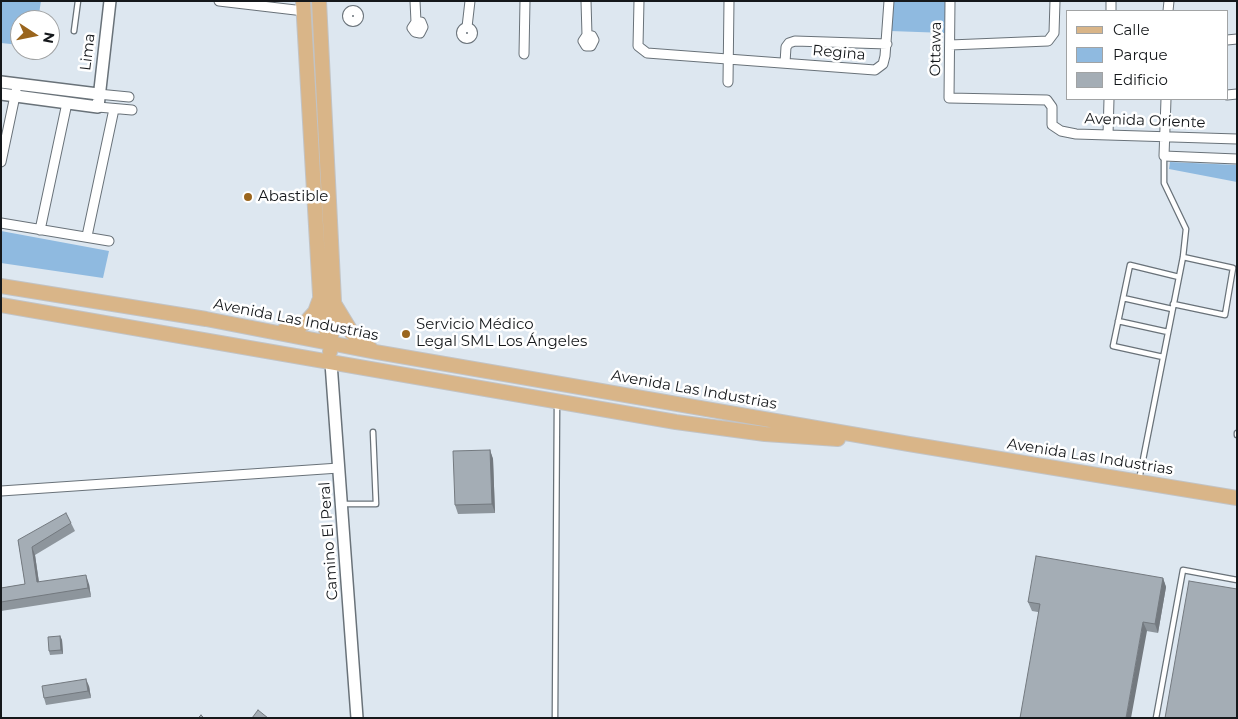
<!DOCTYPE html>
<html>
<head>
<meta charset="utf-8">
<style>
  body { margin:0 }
  #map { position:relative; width:1238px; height:719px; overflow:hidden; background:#dde7f0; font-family:Montserrat,sans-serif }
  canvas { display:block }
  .frame { position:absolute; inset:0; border:2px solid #15181b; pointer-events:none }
  .legend { position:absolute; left:1066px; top:10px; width:162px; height:90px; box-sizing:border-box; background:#fff; border:1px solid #a1a3a4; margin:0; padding:6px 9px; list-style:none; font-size:15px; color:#15181b }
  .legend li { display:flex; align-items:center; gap:10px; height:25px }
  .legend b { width:25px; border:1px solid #a1a3a4 }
  .north { position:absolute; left:10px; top:10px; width:50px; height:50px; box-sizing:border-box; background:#fff; border:1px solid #a1a3a4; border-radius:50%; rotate:101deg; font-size:14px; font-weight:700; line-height:20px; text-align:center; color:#15181b }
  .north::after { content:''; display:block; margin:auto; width:18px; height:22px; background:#9a651d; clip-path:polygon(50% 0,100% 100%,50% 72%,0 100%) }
</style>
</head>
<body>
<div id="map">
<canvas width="1238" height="719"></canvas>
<div class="frame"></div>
<ul class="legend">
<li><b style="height:6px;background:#d9b588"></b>Calle</li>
<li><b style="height:14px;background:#8fbae0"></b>Parque</li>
<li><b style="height:14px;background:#a4adb5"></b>Edificio</li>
</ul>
<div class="north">N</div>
</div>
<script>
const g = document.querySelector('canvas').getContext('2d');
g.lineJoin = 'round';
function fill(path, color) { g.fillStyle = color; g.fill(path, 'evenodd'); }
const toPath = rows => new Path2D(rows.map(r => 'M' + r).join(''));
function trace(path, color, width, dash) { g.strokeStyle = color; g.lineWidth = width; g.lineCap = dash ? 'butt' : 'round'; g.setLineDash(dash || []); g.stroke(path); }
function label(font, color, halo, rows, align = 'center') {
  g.font = font + ' Montserrat,sans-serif'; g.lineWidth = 5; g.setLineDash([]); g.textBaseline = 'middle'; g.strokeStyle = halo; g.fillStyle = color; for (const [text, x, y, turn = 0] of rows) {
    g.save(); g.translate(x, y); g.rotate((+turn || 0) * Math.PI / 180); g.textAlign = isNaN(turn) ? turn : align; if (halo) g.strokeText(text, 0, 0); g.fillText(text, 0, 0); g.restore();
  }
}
fill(toPath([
  [1,1,41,1,38,20,20,20,20,45,1,43],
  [892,1,947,1,946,33,890,31],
  [1170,162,1237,165,1237,182,1169,169],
  [1,231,109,251,103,278,1,263]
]), '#8fbae0');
const service = toPath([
  [74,31,78,1],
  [1123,298,1172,309],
  [1173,304,1225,315,1233,268,1183,257],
  [1118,321,1168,332],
  [1163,357,1113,346,1130,265,1179,277],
  [1237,433,1237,435],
  [1139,480,1183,257,1186,229,1164,183,1164,156],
  [342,504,376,504,373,432],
  [555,718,557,403],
  [1156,718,1183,570,1237,580]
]);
const minor = toPath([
  [219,1,304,11],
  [415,1,416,22,412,28,415,32,420,33,423,27,421,22,416,22],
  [586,1,587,35,583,41,586,46,591,46,594,40,592,36,587,35],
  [639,1,638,46,647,53,875,70,883,64,885,56,889,1],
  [950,1,949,98,1047,100,1052,107,1052,125,1061,131,1076,134,1237,139],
  '347.5 16a5.5 5.5 0 1 1 11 0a5.5 5.5 0 1 1-11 0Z',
  [1111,11,1111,1],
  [1168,11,1169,1],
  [467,27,470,1],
  '461.5 33a5.5 5.5 0 1 1 11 0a5.5 5.5 0 1 1-11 0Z',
  [1227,40,1237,39],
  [950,45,1048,41,1054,33,1055,1],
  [524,54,525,1],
  [785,63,786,47,789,43,795,41,887,44],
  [728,82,729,1],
  [98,94,129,97],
  [1227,95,1237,94],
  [1166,99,1164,156,1237,159],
  [98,107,132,110],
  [1108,135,1109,99],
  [1,162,16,91],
  [1,223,109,241],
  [40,230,67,103],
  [87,236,114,109],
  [1,491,339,468]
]);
const tertiary = toPath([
  [1,82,98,94],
  [1,94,98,107,110,1],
  [331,363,357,718]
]);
const primary = toPath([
  [303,1,321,312,329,340],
  [319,1,334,301,330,352],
  [1,286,206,319,376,352,909,444,1237,498],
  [1,305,676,422,765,434,838,439],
  [335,305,352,333,371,349],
  [283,331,295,329,305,323,315,312,319,301]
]);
trace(service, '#697279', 7);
trace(minor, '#697279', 11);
trace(tertiary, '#697279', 14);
trace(primary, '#c2c3c4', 16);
trace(service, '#fff', 4.5);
trace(minor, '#fff', 9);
trace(tertiary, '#fff', 11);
trace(primary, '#d9b588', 14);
fill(toPath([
  [490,450,493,459,495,513,458,514,455,505],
  [71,523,75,531,35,555,39,582,89,584,91,597,1,611,1,588,25,584,18,540],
  [1163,578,1166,587,1158,633,1032,611,1028,602],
  [60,636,62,640,63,654,50,655,49,651],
  [89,686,91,698,46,705,44,698]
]), '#8d959c');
fill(toPath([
  [490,450,493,459,495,513,492,504],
  [32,547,35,555,40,590,37,582],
  [86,575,89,584,91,597,88,588],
  [1163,578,1166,587,1158,633,1155,624],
  [1143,622,1147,631,1131,718,1126,718],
  [60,636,62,640,63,654,61,650],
  [86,679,89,686,91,698,88,691]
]), '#73797f');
const building = toPath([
  [490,450,492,504,455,505,453,451,490,450],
  [66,513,71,523,32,547,37,582,86,575,88,588,1,602,1,588,25,584,18,540,66,513],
  [1036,556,1163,578,1155,624,1143,622,1126,718,1020,718,1040,604,1028,602,1036,556],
  [1189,581,1237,589,1237,718,1165,718,1189,581],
  [60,636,61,650,49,651,48,637,60,636],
  [86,679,88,691,44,698,42,686,86,679],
  [258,710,268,718,252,718,258,710],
  [201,715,204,718,198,718,201,715]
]);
fill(building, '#a4adb5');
trace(building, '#73797f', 1);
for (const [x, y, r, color] of [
  [248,197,5,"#9a651d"],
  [406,334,5,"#9a651d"]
]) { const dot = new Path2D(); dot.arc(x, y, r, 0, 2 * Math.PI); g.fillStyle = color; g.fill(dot); trace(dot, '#fff', 2); }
label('15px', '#15181b', '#fff', [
  ["Ottawa",936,49,-89],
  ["Lima",88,52,-83],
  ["Regina",839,53,5],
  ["Avenida Oriente",1145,121,2],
  ["Avenida Las Industrias",296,320,11],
  ["Avenida Las Industrias",694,390,10],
  ["Avenida Las Industrias",1090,457,9],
  ["Camino El Peral",329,541,-94]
]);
label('15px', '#15181b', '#fff', [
  ["Abastible",258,197],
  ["Servicio Médico",416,325],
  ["Legal SML Los Ángeles",416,342]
], 'left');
</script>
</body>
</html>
